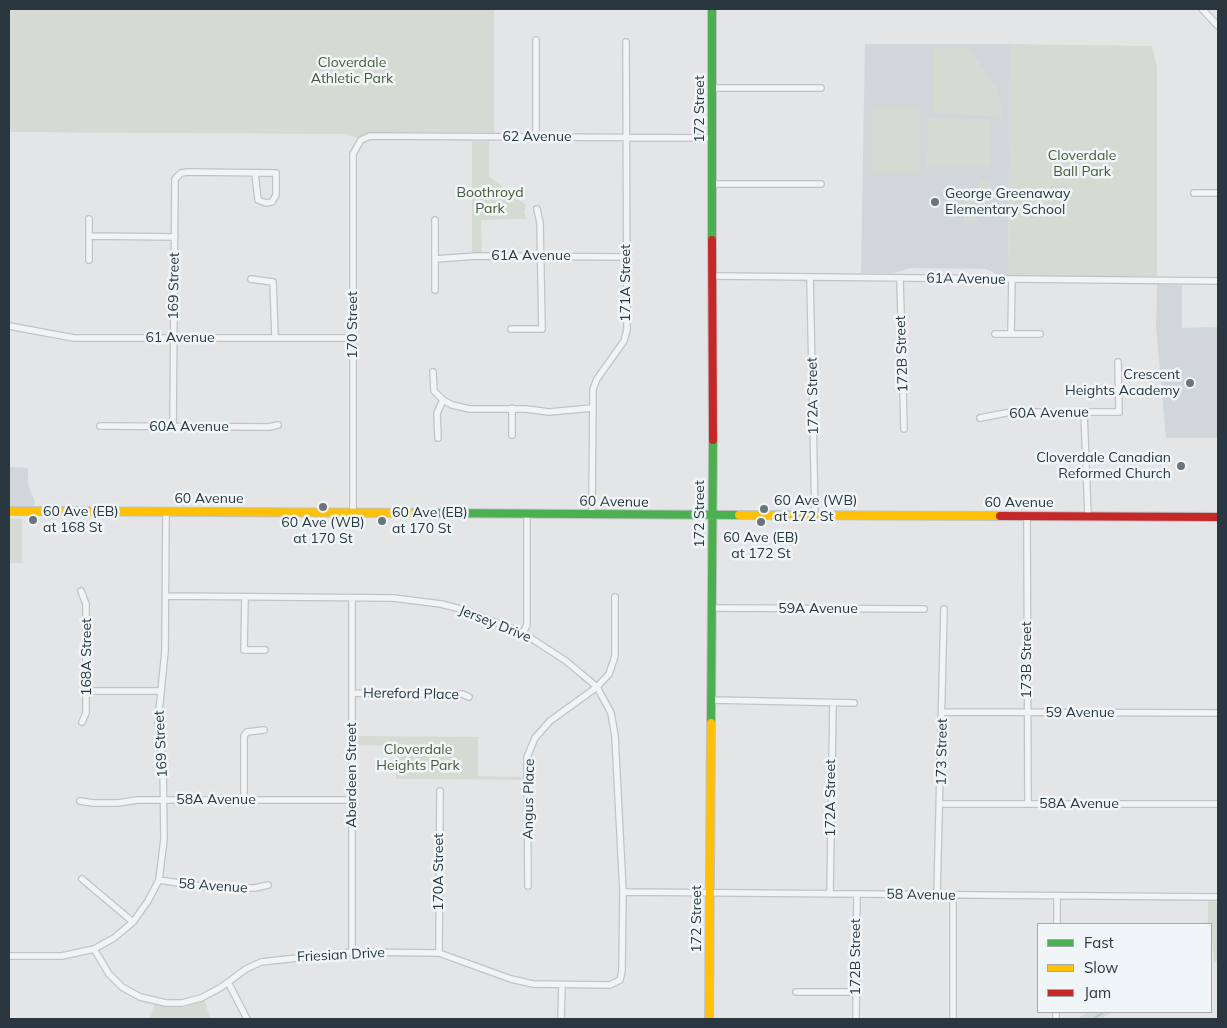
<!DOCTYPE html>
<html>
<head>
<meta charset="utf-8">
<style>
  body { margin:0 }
  #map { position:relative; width:1227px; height:1028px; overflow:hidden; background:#e3e5e7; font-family:Mulish,sans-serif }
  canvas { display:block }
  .frame { position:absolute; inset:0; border:10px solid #2a3740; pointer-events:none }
  .legend { position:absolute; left:1037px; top:923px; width:175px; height:90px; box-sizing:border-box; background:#f0f5f7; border:1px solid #a1a9ae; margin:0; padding:6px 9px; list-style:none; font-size:15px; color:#2a3740 }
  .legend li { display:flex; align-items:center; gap:10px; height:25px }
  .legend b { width:25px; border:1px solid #a1a9ae }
</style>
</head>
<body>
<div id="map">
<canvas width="1227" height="1028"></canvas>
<div class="frame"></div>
<ul class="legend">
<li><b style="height:6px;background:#4caf50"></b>Fast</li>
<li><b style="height:6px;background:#ffc107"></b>Slow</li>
<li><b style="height:6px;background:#c62828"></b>Jam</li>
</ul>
</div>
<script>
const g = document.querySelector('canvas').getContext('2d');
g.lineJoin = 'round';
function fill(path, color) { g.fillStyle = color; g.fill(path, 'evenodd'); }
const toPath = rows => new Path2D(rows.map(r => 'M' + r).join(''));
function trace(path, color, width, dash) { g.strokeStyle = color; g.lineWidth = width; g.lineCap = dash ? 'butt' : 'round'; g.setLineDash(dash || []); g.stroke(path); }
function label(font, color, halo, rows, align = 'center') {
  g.font = font + ' Mulish,sans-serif'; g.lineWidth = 5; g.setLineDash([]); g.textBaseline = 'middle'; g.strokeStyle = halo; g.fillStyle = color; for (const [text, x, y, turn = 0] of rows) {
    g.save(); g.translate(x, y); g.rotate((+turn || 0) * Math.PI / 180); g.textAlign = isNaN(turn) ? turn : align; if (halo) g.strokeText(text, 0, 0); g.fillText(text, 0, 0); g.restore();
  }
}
fill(toPath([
  [865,44,1010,44,1008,277,1000,276,986,269,911,268,893,273,861,273],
  [1157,284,1182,285,1182,328,1218,327,1218,438,1166,438,1156,327],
  [9,467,28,468,28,485,35,502,34,506,9,506]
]), '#d1d6da');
fill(toPath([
  [9,9,494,9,494,133,370,132,356,138,347,134,9,132],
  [1010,44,1152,46,1157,67,1157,276,1008,277],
  [933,47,969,48,996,88,1001,101,1002,117,937,113,933,108],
  [872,108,920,108,920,173,872,173],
  [928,118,991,119,991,167,927,167],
  [472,141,489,141,489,176,526,205,524,213,528,219,481,220,482,253,472,253],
  [990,181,991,199,985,204,985,209,978,212,978,219,975,223,963,223,966,188,978,188,981,182],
  [9,518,22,519,22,563,9,563],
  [356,736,478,737,478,776,523,777,523,780,396,779,396,746,356,745],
  [1208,901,1218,902,1218,960,1214,963,1211,924,1206,924,1208,921],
  [205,1001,210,1019,150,1019,154,1005,183,1007],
  [1088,1012,1112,1012,1101,1019,1077,1019]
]), '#d5dbd3');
trace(toPath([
  [1093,1019,1104,1012]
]), '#b2c8d1', 2);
const street = toPath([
  [1202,9,1218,26],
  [536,40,536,137],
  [713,88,821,88],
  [713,184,821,184],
  [1194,193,1218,193],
  [89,236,175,237],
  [435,259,477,256,626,257],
  [89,260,89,219],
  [713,276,1218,281],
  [810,278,815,515],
  [900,278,904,429],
  [251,279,273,282,275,337],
  [435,290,435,220],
  [9,326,74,338,353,338],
  [511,329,542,329,540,223,537,209],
  [1011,333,1012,279],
  [995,334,1040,334],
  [433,372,434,391,443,400,452,405,470,409,526,409,549,412,592,408],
  [1084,412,1088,516],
  [980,418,1011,412,1119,412,1118,362],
  [100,426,269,427,278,425],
  [173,427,175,179,181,173,188,172,276,173,276,195,272,202,266,203,258,200,255,173],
  [512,435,512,408],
  [438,438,437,413,443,400],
  [353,512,353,154,361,140,370,136,713,138],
  [592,514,593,389,597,379,624,341,627,330,626,42],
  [1027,516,1028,804],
  [81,591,86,604,86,713,82,722],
  [245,597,244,650,265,650],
  [712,608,924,609],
  [523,633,527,625,527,513],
  [87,691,160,691],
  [352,693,462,694,469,697],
  [711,700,854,703],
  [942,712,1218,713],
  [244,799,244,736,247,732,264,730],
  [80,801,93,803,118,803,137,800,352,800],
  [940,804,1218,804],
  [82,879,133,922],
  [159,880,213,888,255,888,268,885],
  [528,886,527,757,535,738,550,721,597,687,609,674,615,656,615,597],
  [623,892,1218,897],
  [830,894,833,703],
  [937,895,944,609],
  [1057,924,1057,896],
  [94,949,109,974,122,987,140,997,166,1003,182,1003,201,998,220,988,246,969,261,962,352,952,439,953,511,979,533,984,610,985,620,980,622,971,623,892,615,736,611,713,597,687,566,661,523,633,461,609,441,604,393,598,166,596],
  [352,952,352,598],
  [439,953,440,791],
  [9,956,62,956,94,949,114,938,133,922,148,901,159,880,164,839,163,763,158,722,165,651,166,511],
  [228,982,247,1019],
  [796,992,856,992],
  [561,1019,562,985],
  [856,1019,857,894],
  [953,1019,953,895],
  [1056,1019,1056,1012]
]);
const fast = toPath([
  [712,9,712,240],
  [426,513,739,515],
  [711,723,713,440]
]);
const slow = toPath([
  [9,511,426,513],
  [739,515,1000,516],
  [709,1019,711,723]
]);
const jam = toPath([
  [712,240,713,440],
  [1000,516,1218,517]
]);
trace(street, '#c1c3c5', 8);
trace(fast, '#c1c3c5', 10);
trace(slow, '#c1c3c5', 10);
trace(jam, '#c1c3c5', 10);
trace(street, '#f2f3f5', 5.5);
trace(fast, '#4caf50', 8);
trace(slow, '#ffc107', 8);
trace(jam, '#c62828', 8);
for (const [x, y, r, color] of [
  [935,202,5,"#6b747a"],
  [1190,383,5,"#6b747a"],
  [1181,466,5,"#6b747a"],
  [323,507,5,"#6b747a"],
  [764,509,5,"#6b747a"],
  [33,520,5,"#6b747a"],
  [382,521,5,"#6b747a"],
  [761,522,5,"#6b747a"]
]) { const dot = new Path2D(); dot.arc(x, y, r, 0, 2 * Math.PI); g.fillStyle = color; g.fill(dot); trace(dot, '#f0f5f7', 2); }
label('14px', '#475b38', '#f0f5f7', [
  ["Cloverdale",352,63],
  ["Athletic Park",352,79],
  ["Cloverdale",1082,156],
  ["Ball Park",1082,172],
  ["Boothroyd",490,193],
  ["Park",490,209],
  ["Cloverdale",418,750],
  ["Heights Park",418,766]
]);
label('14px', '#2a3740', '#f0f5f7', [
  ["172 Street",700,109,-90],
  ["62 Avenue",537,137],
  ["61A Avenue",531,256],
  ["61A Avenue",966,279,1],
  ["171A Street",626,283,-90],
  ["169 Street",174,286,-89],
  ["170 Street",353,325,-90],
  ["61 Avenue",180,338],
  ["172B Street",902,354,-92],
  ["172A Street",813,396,-91],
  ["60A Avenue",1049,413,-1],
  ["60A Avenue",189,427],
  ["60 Avenue",209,499],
  ["60 Avenue",614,502,1],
  ["60 Avenue",1019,503],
  ["172 Street",700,514,-90],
  ["59A Avenue",818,609],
  ["Jersey Drive",495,624,22],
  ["168A Street",87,657,-90],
  ["173B Street",1027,660,-90],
  ["Hereford Place",411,694,1],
  ["59 Avenue",1080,713],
  ["169 Street",161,744,-93],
  ["173 Street",942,752,-89],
  ["Aberdeen Street",352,775,-90],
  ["172A Street",831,798,-90],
  ["Angus Place",529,799,-89],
  ["58A Avenue",216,800],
  ["58A Avenue",1079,804],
  ["170A Street",439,872,-90],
  ["58 Avenue",213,886,4],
  ["58 Avenue",921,895,1],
  ["172 Street",697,919,-90],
  ["Friesian Drive",341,955,-3],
  ["172B Street",856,957,-90]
]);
label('14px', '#2a3740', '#f0f5f7', [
  ["George Greenaway",945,194],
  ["Elementary School",945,210],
  ["Crescent",1180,375,"right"],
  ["Heights Academy",1180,391,"right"],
  ["Cloverdale Canadian",1171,458,"right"],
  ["Reformed Church",1171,474,"right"],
  ["60 Ave (WB)",774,501],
  ["at 172 St",774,517],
  ["60 Ave (EB)",43,512],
  ["at 168 St",43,528],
  ["60 Ave (EB)",392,513],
  ["at 170 St",392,529],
  ["60 Ave (WB)",323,523,"center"],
  ["at 170 St",323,539,"center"],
  ["60 Ave (EB)",761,538,"center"],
  ["at 172 St",761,554,"center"]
], 'left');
</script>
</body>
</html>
